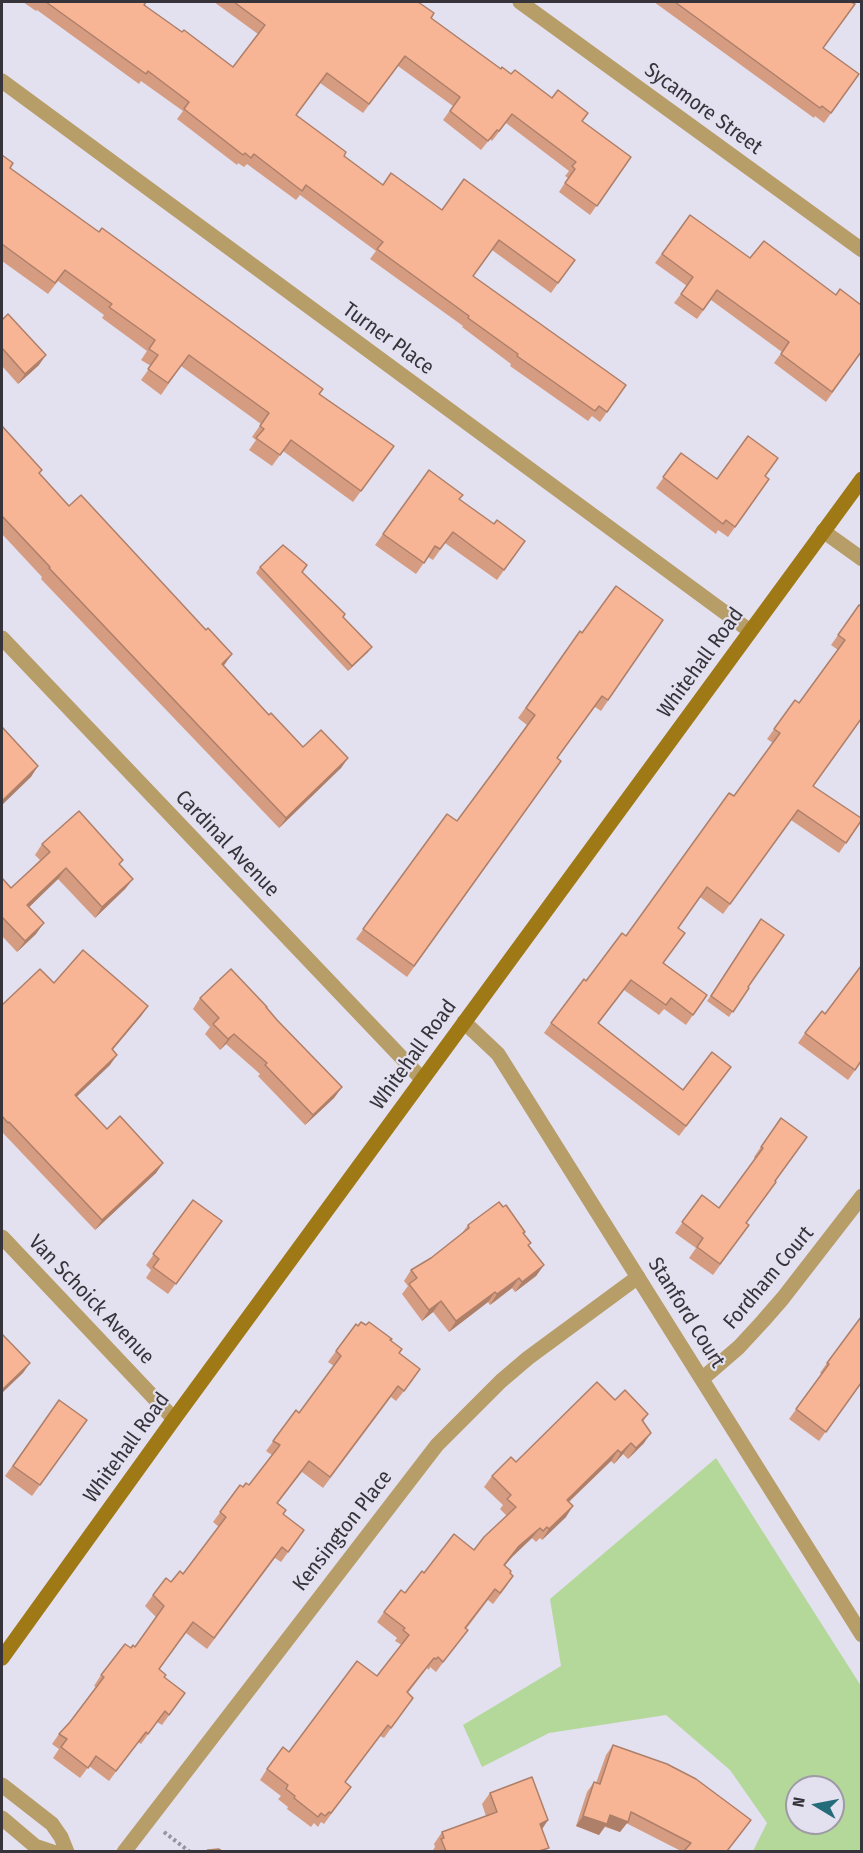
<!DOCTYPE html>
<html>
<head>
<meta charset="utf-8">
<style>
  body { margin:0 }
  #map { position:relative; width:863px; height:1853px; overflow:hidden; background:#e3e0ef; font-family:"Fira Sans Condensed",sans-serif }
  canvas { display:block }
  .frame { position:absolute; inset:0; border:3px solid #36343a; pointer-events:none }
  .north { position:absolute; left:785px; top:1775px; width:60px; height:60px; box-sizing:border-box; background:#e3e0ef; border:2px solid #9e9ba7; border-radius:50%; rotate:280deg; font-size:16px; font-weight:700; line-height:24px; text-align:center; color:#36343a }
  .north::after { content:''; display:block; margin:auto; width:21px; height:27px; background:#256c7a; clip-path:polygon(50% 0,100% 100%,50% 72%,0 100%) }
</style>
</head>
<body>
<div id="map">
<canvas width="863" height="1853"></canvas>
<div class="frame"></div>
<div class="north">N</div>
</div>
<script>
const g = document.querySelector('canvas').getContext('2d');
g.lineJoin = 'round';
function fill(path, color) { g.fillStyle = color; g.fill(path, 'evenodd'); }
const toPath = rows => new Path2D(rows.map(r => 'M' + r).join(''));
function trace(path, color, width, dash) { g.strokeStyle = color; g.lineWidth = width; g.lineCap = dash ? 'butt' : 'round'; g.setLineDash(dash || []); g.stroke(path); }
function label(font, color, halo, rows, align = 'center') {
  g.font = font + ' "Fira Sans Condensed",sans-serif'; g.lineWidth = 4.5; g.setLineDash([]); g.textBaseline = 'middle'; g.strokeStyle = halo; g.fillStyle = color; for (const [text, x, y, turn = 0] of rows) {
    g.save(); g.translate(x, y); g.rotate((+turn || 0) * Math.PI / 180); g.textAlign = isNaN(turn) ? turn : align; if (halo) g.strokeText(text, 0, 0); g.fillText(text, 0, 0); g.restore();
  }
}
fill(toPath([
  [716,1458,861,1686,861,1851,753,1851,767,1823,730,1770,666,1715,549,1733,482,1767,463,1725,561,1666,550,1599],
  [797,1787,833,1787,833,1823,797,1823]
]), '#b4d899');
trace(toPath([
  [164,1832,190,1852]
]), '#96939e', 4, [3, 3]);
trace(toPath([
  [520,2,862,250],
  [2,81,750,631],
  [823,531,862,559],
  [2,638,422,1079],
  [464,1022,498,1054,862,1635],
  [2,1237,174,1419],
  [702,1379,739,1347,763,1321,783,1298,862,1196],
  [2,1785,52,1824,61,1837,67,1852],
  [2,1818,35,1846,53,1852],
  [124,1852,437,1445,501,1381,528,1358,638,1277]
]), '#b79d68', 15);
trace(toPath([
  [2,1658,174,1419,862,479]
]), '#a07917', 15);
fill(toPath([
  [23,2,145,2,144,5,182,32,233,67,258,34,214,2,418,2,431,18,501,69,511,74,582,121,631,157,590,215,559,192,568,178,565,176,569,171,506,123,492,141,490,139,481,150,443,120,453,106,398,66,363,113,320,83,296,115,344,156,383,185,442,210,575,260,551,293,492,250,473,276,626,385,600,422,592,416,588,421,510,366,511,364,462,327,463,326,370,259,376,251,300,195,296,200,247,164,244,167,238,163,237,165,177,119,183,111,141,81,139,84,37,10,36,11],
  [654,2,851,2,823,48,859,74,824,123,815,116,814,118],
  [2,155,10,168,320,394,394,446,353,502,283,451,272,466,249,450,256,440,252,437,261,424,181,366,161,395,141,380,151,366,141,360,147,351,102,318,104,315,58,281,48,294,2,261],
  [690,215,861,353,826,402,774,363,782,352,711,300,697,319,674,303,687,286,655,263],
  [2,317,39,365,18,384,2,366],
  [2,426,42,470,39,474,69,506,225,664,223,666,269,715,303,747,348,758,341,768,279,828,41,579,42,577,2,534],
  [681,453,717,479,765,476,769,479,728,537,718,530,716,534,656,488],
  [429,470,459,499,494,524,525,541,497,580,445,543,433,560,428,557,416,574,375,545],
  [260,567,302,572,343,617,368,652,348,671,256,573],
  [859,605,813,786,861,821,839,853,791,820,723,914,700,897,678,928,664,963,707,995,686,1025,664,1009,659,1015,624,990,599,1023,683,1090,724,1077,679,1136,544,1033,551,1023,586,981,626,936,734,796,773,743,767,739,795,700,799,703,838,650,831,645],
  [663,620,601,711,595,707,557,758,561,761,407,977,356,939,447,814,457,821,527,725,518,718,580,631,582,633],
  [42,844,119,865,133,879,125,889,95,918,58,879,29,907,36,934,17,952,2,936,2,878,11,888,40,860,35,855],
  [761,919,748,987,729,1017,707,1001],
  [54,983,148,1006,141,1016,112,1050,110,1065,76,1097,107,1129,163,1163,156,1173,95,1230,2,1132,2,1133,2,1005],
  [200,998,266,1008,342,1087,334,1098,305,1125,258,1076,260,1074,226,1044,220,1050,205,1034,210,1027,193,1009],
  [825,1014,861,1062,848,1080,798,1043,805,1033],
  [781,1118,775,1181,746,1223,749,1225,713,1275,689,1258,696,1248,675,1233,702,1195,719,1208,755,1159,754,1157],
  [193,1200,222,1221,168,1294,146,1278,151,1270,146,1265],
  [503,1207,525,1232,524,1234,528,1246,544,1265,536,1276,515,1292,512,1288,490,1305,488,1302,449,1332,433,1312,422,1321,402,1294,408,1286,404,1281,411,1270,431,1258,462,1233,468,1225],
  [366,1325,392,1339,391,1341,399,1353,413,1380,396,1401,391,1397,323,1488,302,1472,277,1504,283,1514,304,1530,281,1562,275,1558,207,1649,186,1633,159,1669,164,1677,185,1693,162,1725,157,1722,141,1744,138,1742,109,1781,89,1766,80,1778,53,1758,59,1749,52,1744,59,1734,70,1722,96,1687,94,1686,101,1675,131,1648,135,1647,156,1617,145,1606,153,1595,183,1574,219,1527,213,1522,240,1485,243,1487,249,1485,272,1455,266,1451,296,1410,299,1413,334,1366,328,1362,336,1351,358,1326],
  [827,1363,861,1383,819,1441,789,1419,822,1374,820,1373],
  [59,1400,87,1420,32,1496,5,1476],
  [615,1400,648,1414,643,1422,644,1443,628,1459,623,1454,614,1464,611,1461,569,1502,566,1517,542,1540,540,1538,536,1542,532,1538,512,1557,505,1565,510,1573,513,1576,506,1587,493,1604,488,1600,466,1629,468,1630,460,1640,436,1672,430,1667,429,1670,427,1668,408,1693,413,1698,384,1738,380,1736,345,1782,351,1787,324,1824,321,1822,318,1827,314,1823,311,1827,287,1809,288,1807,278,1799,281,1796,260,1780,267,1769,289,1752,377,1676,402,1645,395,1641,397,1638,377,1622,384,1612,405,1593,424,1573,474,1550,507,1516,500,1509,503,1505,484,1487,492,1476,516,1462],
  [613,1745,743,1830,727,1851,681,1851,626,1823,620,1832,605,1827,599,1835,576,1826,587,1792,594,1782,596,1783,606,1755],
  [490,1793,548,1820,542,1829,546,1851,434,1851,433,1850,435,1847,434,1844,442,1832,486,1816,482,1804]
]), '#d59c81');
fill(toPath([
  [46,355,39,365,18,384,25,374],
  [372,647,368,652,348,671,352,666],
  [232,654,225,664,215,674,222,664],
  [348,758,341,768,279,828,286,818],
  [38,766,31,777,2,805,2,801],
  [66,868,58,879,20,916,27,905],
  [133,879,125,889,95,918,102,907],
  [44,923,36,934,17,952,25,941],
  [148,1006,141,1016,105,1059,112,1049],
  [234,1034,226,1044,220,1050,228,1039],
  [117,1055,110,1065,68,1105,75,1095],
  [342,1087,334,1098,305,1125,313,1115],
  [163,1163,156,1173,95,1230,102,1220],
  [544,1265,536,1276,515,1292,522,1282],
  [519,1278,512,1288,490,1305,497,1294],
  [495,1292,488,1302,449,1332,456,1321],
  [441,1301,433,1312,422,1321,429,1310],
  [30,1363,23,1373,2,1393,2,1390],
  [651,1433,644,1443,628,1459,636,1448],
  [631,1443,623,1454,614,1464,621,1453],
  [618,1450,611,1461,560,1510,567,1500],
  [573,1506,566,1517,542,1540,549,1529],
  [540,1528,532,1538,512,1557,497,1575,519,1546],
  [610,1815,628,1822,620,1832,605,1826,599,1835,576,1826,583,1816],
  [548,1820,540,1832,540,1824]
]), '#ae7f69');
const building = toPath([
  [46,2,146,2,144,5,182,32,184,30,233,67,265,25,234,2,418,2,434,13,431,18,501,69,502,67,511,74,515,70,552,98,558,90,588,113,582,121,631,157,597,206,565,183,575,169,572,166,576,162,512,114,499,131,497,130,488,141,450,111,460,97,405,56,369,104,327,73,296,115,346,152,344,156,383,185,391,173,442,210,464,179,575,260,558,283,499,240,473,276,626,385,607,412,599,406,595,411,517,356,518,354,468,318,469,316,377,249,383,242,306,185,302,191,254,154,251,158,245,153,243,155,184,109,189,102,148,71,146,74,46,2],
  [675,2,851,2,855,4,823,48,859,74,831,113,822,106,820,108,675,2],
  [2,155,13,163,10,168,99,232,102,228,323,389,319,394,394,446,361,491,291,440,280,455,256,438,264,429,260,426,269,413,189,355,168,383,148,369,158,355,149,349,155,340,109,307,112,304,65,270,55,283,2,244,2,155],
  [690,215,750,258,764,241,836,295,840,289,861,305,861,352,832,392,781,354,789,342,717,290,703,310,681,294,693,277,662,254,690,215],
  [8,314,46,355,25,374,2,348,2,317,3,319,8,314],
  [2,426,42,470,39,473,69,506,81,495,206,630,208,628,232,654,222,664,269,715,271,713,303,747,321,730,348,758,286,818,49,568,50,567,2,516,2,426],
  [748,436,778,458,765,476,769,479,735,527,726,520,723,524,663,477,681,453,717,479,748,436],
  [429,470,463,495,459,499,494,524,497,520,525,541,504,570,453,532,440,549,435,546,424,563,383,534,429,470],
  [283,545,307,565,302,572,345,614,343,617,372,647,352,666,260,567,283,545],
  [616,586,663,620,608,700,602,696,557,758,561,761,414,966,363,929,447,814,457,821,497,767,535,715,526,708,580,631,582,633,616,586],
  [859,605,861,606,861,719,813,786,861,818,861,821,846,843,798,810,730,904,707,887,678,928,685,933,663,963,707,995,693,1015,671,998,666,1005,631,980,598,1023,683,1090,712,1052,731,1067,686,1126,551,1023,584,979,586,981,622,933,626,936,729,793,734,796,780,733,774,729,795,700,799,703,845,640,838,635,859,605],
  [2,727,38,766,2,801,2,727],
  [79,811,123,860,119,864,133,879,102,907,66,868,27,905,44,923,25,941,2,917,2,878,11,888,50,852,42,844,79,811],
  [761,919,784,935,748,987,749,988,733,1012,711,996,761,919],
  [83,950,148,1006,112,1049,117,1055,75,1095,107,1129,120,1116,163,1163,102,1220,9,1122,8,1123,2,1116,2,1005,40,969,54,983,83,950],
  [861,966,861,1061,855,1070,805,1033,822,1011,825,1014,861,966],
  [231,969,267,1007,266,1007,277,1020,342,1087,313,1115,265,1065,267,1063,234,1034,228,1039,213,1024,219,1018,200,998,231,969],
  [781,1118,807,1137,775,1181,776,1182,746,1223,749,1225,720,1264,697,1247,703,1238,682,1222,702,1195,719,1208,763,1148,761,1147,781,1118],
  [193,1200,222,1221,176,1284,153,1267,159,1259,153,1254,193,1200],
  [499,1202,503,1207,506,1205,525,1232,523,1233,531,1243,528,1245,544,1265,522,1282,519,1278,497,1294,495,1292,456,1321,441,1301,429,1310,409,1284,417,1278,411,1270,431,1258,469,1228,468,1225,499,1202],
  [861,1317,861,1383,826,1432,796,1409,829,1364,827,1363,861,1317],
  [361,1322,366,1325,369,1322,392,1339,390,1340,402,1349,399,1353,420,1369,404,1391,398,1386,330,1477,309,1461,277,1503,286,1510,283,1514,304,1530,288,1552,282,1547,214,1638,193,1622,159,1669,166,1675,164,1677,185,1693,169,1715,165,1711,148,1734,146,1732,116,1771,96,1756,88,1768,61,1747,67,1739,59,1734,70,1722,104,1677,101,1675,125,1644,131,1648,133,1645,135,1647,164,1606,153,1595,166,1578,171,1582,180,1571,183,1574,226,1517,220,1512,240,1485,243,1487,246,1483,249,1485,280,1445,273,1441,296,1410,299,1413,341,1356,336,1351,356,1324,358,1326,361,1322],
  [2,1334,30,1363,2,1390,2,1334],
  [597,1382,615,1400,625,1390,648,1414,642,1420,651,1433,636,1448,631,1443,621,1453,618,1450,567,1500,573,1506,549,1529,547,1527,543,1531,540,1528,519,1546,504,1565,511,1571,510,1573,513,1576,500,1593,495,1589,465,1628,468,1630,443,1662,438,1657,436,1659,434,1658,407,1692,413,1698,391,1728,388,1725,345,1782,351,1787,331,1813,329,1812,325,1816,321,1813,318,1817,294,1798,295,1796,286,1789,288,1785,267,1769,283,1747,289,1752,357,1661,377,1676,409,1635,403,1630,405,1628,384,1612,401,1590,405,1593,422,1571,424,1573,454,1534,474,1550,484,1537,516,1507,507,1499,511,1495,492,1476,511,1457,516,1462,597,1382],
  [59,1400,87,1420,40,1485,13,1466,59,1400],
  [613,1745,667,1764,696,1779,751,1820,727,1851,684,1851,691,1843,631,1812,628,1822,610,1815,607,1824,583,1816,594,1782,600,1784,613,1745],
  [532,1777,548,1820,540,1824,549,1848,539,1851,446,1851,441,1839,444,1838,442,1832,497,1812,490,1793,532,1777],
  [219,1849,222,1851,206,1851,208,1850,219,1849]
]);
fill(building, '#f8b596');
trace(building, '#ae7f69', 1.5);
label('21px', '#36343a', '#e3e0ef', [
  ["Sycamore Street",703,109,36],
  ["Turner Place",388,339,36],
  ["Whitehall Road",701,663,-54],
  ["Cardinal Avenue",227,844,46],
  ["Whitehall Road",414,1055,-54],
  ["Fordham Court",769,1278,-50],
  ["Van Schoick Avenue",91,1300,46],
  ["Stanford Court",686,1313,58],
  ["Whitehall Road",127,1448,-54],
  ["Kensington Place",343,1531,-52]
]);
</script>
</body>
</html>
